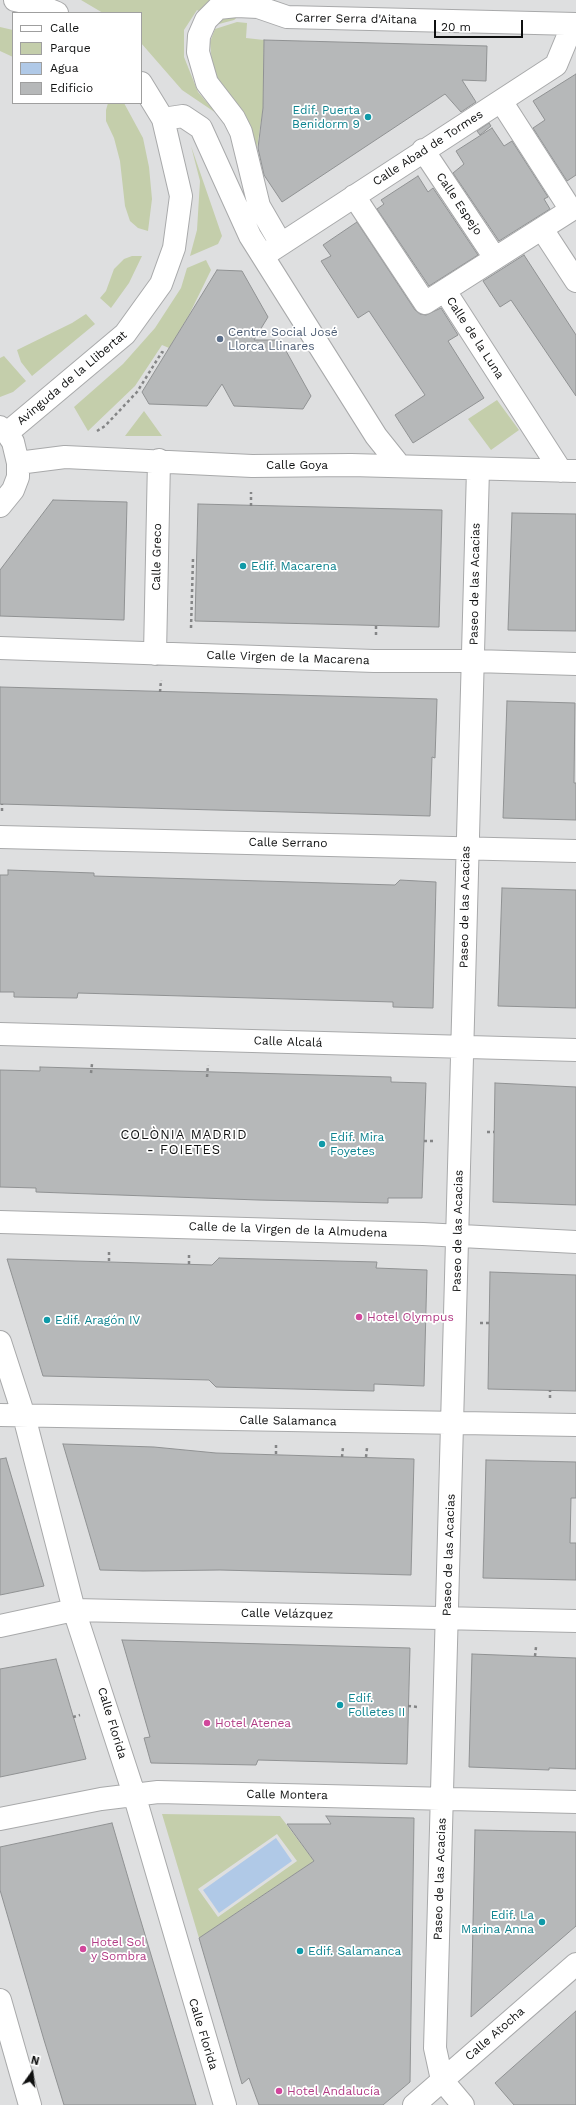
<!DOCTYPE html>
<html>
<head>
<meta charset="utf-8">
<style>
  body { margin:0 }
  #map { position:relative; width:576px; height:2105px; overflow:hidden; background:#dedfe0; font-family:"Work Sans",sans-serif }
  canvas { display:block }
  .legend { position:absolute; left:12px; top:12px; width:130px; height:92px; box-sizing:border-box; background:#fff; border:1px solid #9f9f9f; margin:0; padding:5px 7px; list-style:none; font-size:12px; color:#0f1010 }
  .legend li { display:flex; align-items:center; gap:8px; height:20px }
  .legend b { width:20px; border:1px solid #9f9f9f }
  .north { position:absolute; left:12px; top:2053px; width:40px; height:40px; -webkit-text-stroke:3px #fff; paint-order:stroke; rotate:14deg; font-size:11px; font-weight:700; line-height:16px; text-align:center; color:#0f1010 }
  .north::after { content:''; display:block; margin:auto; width:14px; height:18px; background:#0f1010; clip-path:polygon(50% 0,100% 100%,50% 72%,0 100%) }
  .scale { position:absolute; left:434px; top:20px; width:89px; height:18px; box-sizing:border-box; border:2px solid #0f1010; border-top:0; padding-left:5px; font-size:12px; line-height:14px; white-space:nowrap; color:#0f1010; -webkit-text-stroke:3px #fff; paint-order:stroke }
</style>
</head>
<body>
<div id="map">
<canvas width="576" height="2105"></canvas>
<ul class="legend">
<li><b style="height:5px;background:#fff"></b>Calle</li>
<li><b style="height:11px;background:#c4ceab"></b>Parque</li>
<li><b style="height:11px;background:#b0c9e7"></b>Agua</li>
<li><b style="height:11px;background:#b6b8b9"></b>Edificio</li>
</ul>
<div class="north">N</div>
<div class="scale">20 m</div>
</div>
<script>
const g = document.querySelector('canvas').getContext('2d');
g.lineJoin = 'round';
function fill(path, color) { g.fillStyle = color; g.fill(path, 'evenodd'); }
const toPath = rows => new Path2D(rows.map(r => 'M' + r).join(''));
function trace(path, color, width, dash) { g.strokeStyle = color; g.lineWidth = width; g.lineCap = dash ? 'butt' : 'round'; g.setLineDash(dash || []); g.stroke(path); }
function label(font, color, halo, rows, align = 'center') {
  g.font = font + ' "Work Sans",sans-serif'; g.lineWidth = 3.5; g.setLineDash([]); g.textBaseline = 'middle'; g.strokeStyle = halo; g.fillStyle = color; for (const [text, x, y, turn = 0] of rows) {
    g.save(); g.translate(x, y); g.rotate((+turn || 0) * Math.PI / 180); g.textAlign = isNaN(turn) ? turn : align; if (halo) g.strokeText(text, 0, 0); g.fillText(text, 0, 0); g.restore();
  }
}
fill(toPath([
  [81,0,242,0,241,14,234,20,219,24,197,10,184,30,184,57,198,92,216,113,182,90,141,43,141,13,103,13],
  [237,22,247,23,246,38,264,40,263,108,255,161,218,82,212,63,210,42,215,29],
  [0,27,13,30,13,57,0,51],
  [108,103,124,103,143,138,149,167,152,199,148,231,138,228,130,221,125,206,120,161,114,138,106,121,106,110],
  [191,146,222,236,218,244,190,256,197,230,200,181],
  [132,256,142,256,129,283,111,308,100,298,106,291,114,269,124,259],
  [206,260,211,270,189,315,169,348,162,345,135,386,88,431,74,407,123,364,155,328,181,288,187,268],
  [86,314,95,324,32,376,21,362,17,350,72,323],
  [4,356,26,381,13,392,0,397,0,358],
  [497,400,519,430,491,450,468,419],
  [144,411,162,436,125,436],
  [162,1814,280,1816,314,1861,199,1938],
  [277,1834,297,1861,218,1917,198,1889]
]), '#c4ceab');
fill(toPath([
  [276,1838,292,1861,219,1913,203,1890]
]), '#b0c9e7');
const building = toPath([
  [264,40,487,46,486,81,462,80,476,102,461,112,445,94,282,202,264,175,258,148,263,108,264,40],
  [576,74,576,175,567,181,533,128,545,120,533,101,576,74],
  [489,123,491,126,480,135,477,131,489,123],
  [492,128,504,146,512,141,548,197,544,199,550,209,499,241,453,173,464,164,456,151,492,128],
  [418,176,428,192,433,188,478,255,429,286,377,209,384,204,381,200,418,176],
  [357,222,415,310,420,314,426,315,441,308,458,335,448,341,484,398,413,443,395,415,425,395,369,311,358,318,321,261,331,256,323,245,357,222],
  [524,255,576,335,576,396,511,300,500,307,483,281,524,255],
  [217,270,242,271,268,317,254,340,280,340,311,396,303,409,234,406,222,384,207,406,149,404,142,392,217,270],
  [53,500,127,502,124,620,0,616,0,570,53,500],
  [198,504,442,510,439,627,195,621,198,504],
  [512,513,576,514,576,631,508,630,512,513],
  [0,687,437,699,435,758,432,757,430,816,0,804,0,687],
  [507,701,575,703,574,783,576,783,576,820,503,818,507,701],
  [8,870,94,873,94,876,395,885,400,880,436,882,433,1008,393,1007,393,1002,78,993,77,998,14,997,14,992,0,992,0,875,8,875,8,870],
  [502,888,576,890,576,1008,498,1006,502,888],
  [40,1067,391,1077,391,1082,426,1083,422,1198,388,1198,388,1203,258,1200,36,1192,36,1188,0,1187,0,1070,40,1071,40,1067],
  [495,1083,576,1087,576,1205,493,1202,495,1083],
  [219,1258,377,1262,376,1268,427,1270,424,1386,374,1384,374,1391,216,1387,209,1380,43,1376,7,1259,212,1265,219,1258],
  [490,1272,576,1275,576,1391,488,1389,490,1272],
  [63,1444,154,1447,216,1453,414,1459,411,1575,220,1570,143,1571,100,1570,63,1444],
  [6,1458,44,1586,0,1595,0,1459,6,1458],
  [486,1460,576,1462,576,1498,571,1498,570,1543,576,1543,576,1580,483,1578,486,1460],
  [122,1640,410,1648,407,1764,258,1760,256,1765,151,1763,144,1738,150,1737,122,1640],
  [472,1654,576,1658,576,1769,549,1768,549,1770,469,1767,472,1654],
  [56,1659,86,1759,0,1777,0,1669,56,1659],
  [326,1816,414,1818,410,2082,383,2105,259,2105,249,2078,242,2084,199,1938,314,1861,287,1824,331,1824,326,1816],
  [112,1823,134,1898,196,2105,64,2105,44,2040,0,1890,0,1847,112,1823],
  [475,1830,576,1832,576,1926,471,2017,475,1830],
  [576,2011,576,2105,514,2105,495,2083,576,2011]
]);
fill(building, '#b6b8b9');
trace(building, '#909293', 1);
const minor = toPath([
  [15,0,38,5,57,13],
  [163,119,183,116,201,128,250,236,376,436,400,466],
  [423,150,495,258],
  [354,196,425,303,571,210,501,101],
  [542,229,576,281],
  [281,244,259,206,241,132,234,118,207,83,198,52,199,36,206,20,218,8,237,6,258,7,287,17,576,24],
  [269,252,556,65,573,24],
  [445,291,561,471],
  [0,427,7,433,13,442,18,463,18,477,13,490,0,506],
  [7,433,125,334,161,284,174,248,181,196,163,119,141,83],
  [18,463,65,457,252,466,351,465,576,471],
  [0,648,374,661,474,661,576,664],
  [155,654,159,460],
  [0,837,576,851],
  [0,1034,576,1050],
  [0,1222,423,1234,576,1242],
  [0,1342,24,1416,74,1610,134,1794,225,2105],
  [0,1415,576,1425],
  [0,1626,74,1610,576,1621],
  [0,1819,101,1799,158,1792,576,1802],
  [0,2000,30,2105],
  [414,2105,576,1964],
  [463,2105,442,2080,435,2048,478,469]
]);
trace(minor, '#a8a9aa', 24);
trace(toPath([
  [97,431,105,426,137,392,162,352,166,354],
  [251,506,251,492],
  [191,628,193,559],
  [376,635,376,625],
  [160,692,161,680],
  [2,811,2,804],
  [91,1073,92,1064],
  [207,1077,208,1065],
  [487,1132,494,1132],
  [424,1141,433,1141],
  [109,1252,109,1262],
  [189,1264,189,1254],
  [480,1323,489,1323],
  [550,1398,550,1390],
  [276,1445,276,1455],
  [342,1457,343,1447],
  [366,1457,367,1448],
  [535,1656,536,1647],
  [408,1706,418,1707],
  [73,1717,80,1715]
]), '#848586', 2.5, [3, 3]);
trace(minor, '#fff', 22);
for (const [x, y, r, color] of [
  [368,117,4,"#0f9aa8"],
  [220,339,4,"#5c6f8a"],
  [243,566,4,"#0f9aa8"],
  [322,1144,4,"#0f9aa8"],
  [359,1317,4,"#d1479c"],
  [47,1320,4,"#0f9aa8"],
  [340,1705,4,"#0f9aa8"],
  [207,1723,4,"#d1479c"],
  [542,1922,4,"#0f9aa8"],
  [83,1949,4,"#d1479c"],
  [300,1951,4,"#0f9aa8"],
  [279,2091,4,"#d1479c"]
]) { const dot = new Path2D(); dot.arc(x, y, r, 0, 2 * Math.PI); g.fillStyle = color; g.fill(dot); trace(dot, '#fff', 1.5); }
label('12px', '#0f1010', '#fff', [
  ["Carrer Serra d'Aitana",356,19,1],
  ["Calle Abad de Tormes",428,148,-33],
  ["Calle Espejo",459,204,56],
  ["Calle de la Luna",475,338,57],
  ["Avinguda de la Llibertat",72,378,-40],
  ["Calle Goya",297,465],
  ["Calle Greco",157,557,-89],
  ["Paseo de las Acacias",475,584,-89],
  ["Calle Virgen de la Macarena",288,658,2],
  ["Calle Serrano",288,843,1],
  ["Paseo de las Acacias",465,907,-89],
  ["Calle Alcalá",288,1042,2],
  ["Calle de la Virgen de la Almudena",288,1230,2],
  ["Paseo de las Acacias",458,1231,-89],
  ["Calle Salamanca",288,1421,1],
  ["Paseo de las Acacias",449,1555,-88],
  ["Calle Velázquez",287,1614,1],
  ["Calle Florida",112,1723,73],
  ["Calle Montera",287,1795,1],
  ["Paseo de las Acacias",440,1879,-88],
  ["Calle Florida",203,2034,73],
  ["Calle Atocha",495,2034,-41]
]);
label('12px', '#0d838f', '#fff', [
  ["Edif. Puerta",360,110,"right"],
  ["Benidorm 9",360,124,"right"],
  ["Edif. Macarena",251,566],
  ["Edif. Mira",330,1137],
  ["Foyetes",330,1151],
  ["Edif. Aragón IV",55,1320],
  ["Edif.",348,1698],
  ["Folletes II",348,1712],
  ["Edif. La",534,1915,"right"],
  ["Marina Anna",534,1929,"right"],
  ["Edif. Salamanca",308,1951]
], 'left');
label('12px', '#4e5e75', '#fff', [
  ["Centre Social José",228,332],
  ["Llorca Llinares",228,346]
], 'left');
label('12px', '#b23c85', '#fff', [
  ["Hotel Olympus",367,1317],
  ["Hotel Atenea",215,1723],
  ["Hotel Sol",91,1942],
  ["y Sombra",91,1956],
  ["Hotel Andalucía",287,2091]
], 'left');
g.letterSpacing = '1px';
label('13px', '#0f1010', '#fff', [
  ["COLÒNIA MADRID",184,1135],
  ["- FOIETES",184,1150]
]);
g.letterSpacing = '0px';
</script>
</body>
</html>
